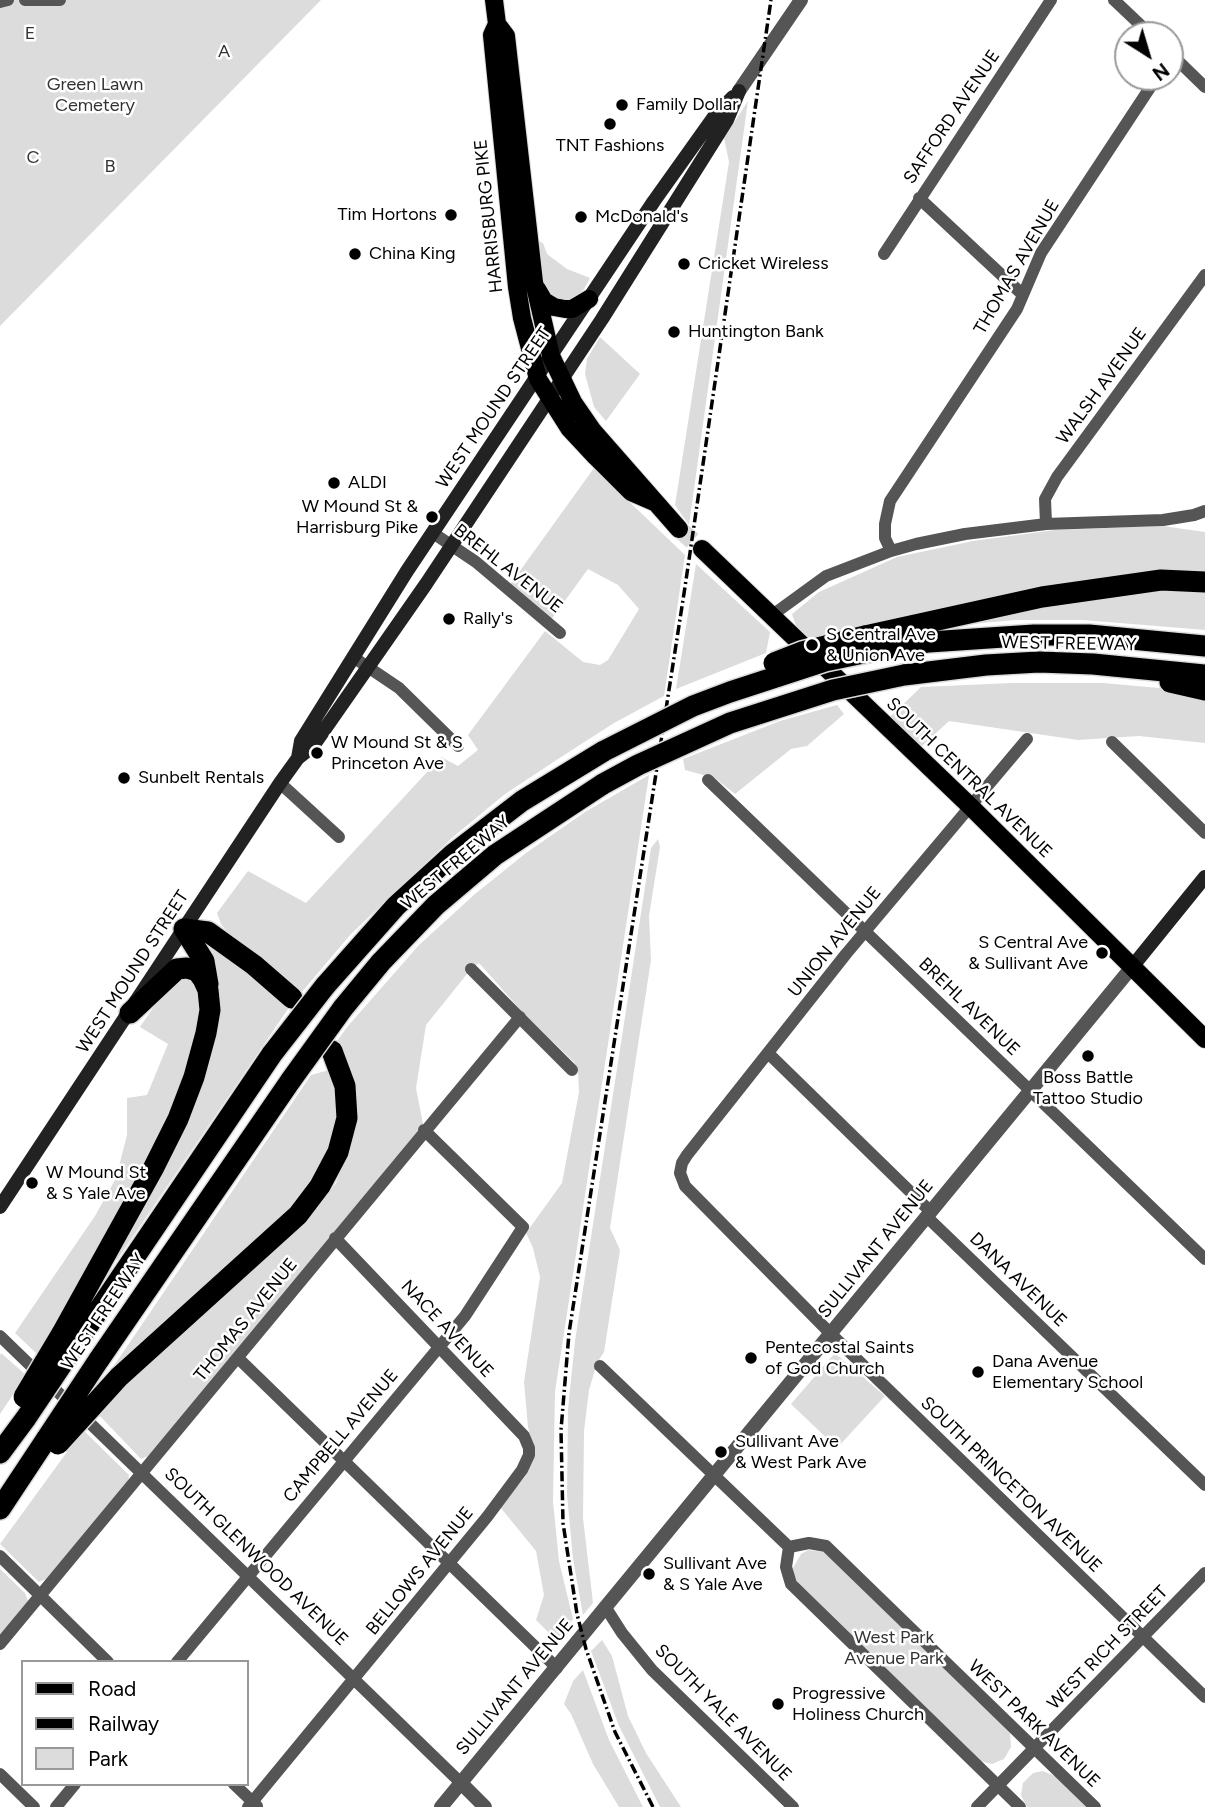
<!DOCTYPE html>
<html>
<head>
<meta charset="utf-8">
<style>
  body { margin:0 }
  #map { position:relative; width:1205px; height:1807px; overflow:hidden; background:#fff; font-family:Figtree,sans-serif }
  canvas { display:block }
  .legend { position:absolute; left:21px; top:1660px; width:228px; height:126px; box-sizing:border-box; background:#fff; border:2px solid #999; margin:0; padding:9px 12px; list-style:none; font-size:21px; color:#000 }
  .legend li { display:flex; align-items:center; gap:14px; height:35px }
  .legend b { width:35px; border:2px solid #999 }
  .north { position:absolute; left:1114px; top:21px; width:70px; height:70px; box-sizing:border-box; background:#fff; border:2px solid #999; border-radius:50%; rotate:143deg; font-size:19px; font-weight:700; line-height:28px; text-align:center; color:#000 }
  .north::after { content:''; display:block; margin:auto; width:24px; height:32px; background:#000; clip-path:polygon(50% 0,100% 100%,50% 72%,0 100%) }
</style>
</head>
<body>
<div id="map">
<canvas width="1205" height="1807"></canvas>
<ul class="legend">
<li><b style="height:9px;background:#000"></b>Road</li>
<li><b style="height:9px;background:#000"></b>Railway</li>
<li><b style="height:19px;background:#dcdcdc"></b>Park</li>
</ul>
<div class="north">N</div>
</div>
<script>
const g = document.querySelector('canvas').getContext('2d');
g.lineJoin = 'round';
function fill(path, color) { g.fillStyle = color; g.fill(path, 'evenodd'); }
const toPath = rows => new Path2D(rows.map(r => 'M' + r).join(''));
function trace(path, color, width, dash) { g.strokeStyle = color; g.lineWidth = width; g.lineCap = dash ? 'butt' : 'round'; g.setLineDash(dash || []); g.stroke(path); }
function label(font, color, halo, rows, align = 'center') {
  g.font = font + ' Figtree,sans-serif'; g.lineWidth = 5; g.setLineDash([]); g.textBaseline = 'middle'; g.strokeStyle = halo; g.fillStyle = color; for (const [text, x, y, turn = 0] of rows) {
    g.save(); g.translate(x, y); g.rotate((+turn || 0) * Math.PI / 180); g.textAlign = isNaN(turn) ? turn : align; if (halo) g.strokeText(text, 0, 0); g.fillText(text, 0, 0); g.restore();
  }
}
fill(toPath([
  [0,0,321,0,0,326],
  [748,101,689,525,675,505,729,162,724,138],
  [538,241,543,243,547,254,567,269,590,278,584,289,572,301,557,301,541,286],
  [600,337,640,374,606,421,594,407,585,374,587,359],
  [594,468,685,555,664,696,614,723,558,759,505,794,453,837,351,934,301,993,271,965,228,933,221,924,217,913,248,871,306,903,441,757,458,766,478,750,468,735,545,631,583,662,600,665,608,660,639,609,618,585,588,569,551,620,509,586],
  [1163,526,1205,532,1205,571,1154,571,1085,579,891,619,809,641,796,626,792,614,819,592,897,557,973,541,1055,530],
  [696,564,770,632,766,653,676,689],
  [1205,589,1205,630,1083,620,1015,620,948,626,1114,591],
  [1012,683,1103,683,1159,688,1205,701,1205,743,1139,736,1078,740,949,721,922,746,890,717,921,687],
  [837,705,844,714,807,746,791,749,735,794,715,778,685,770,683,759,780,721],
  [649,775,555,1392,553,1501,559,1561,573,1619,557,1641,536,1620,544,1595,536,1551,500,1507,525,1477,533,1460,533,1446,528,1427,524,1382,540,1277,533,1248,526,1233,562,1183,579,1092,578,1071,574,1062,525,1015,479,963,471,969,426,1025,416,1088,423,1124,258,1327,148,1456,141,1459,97,1413,171,1342,296,1230,316,1210,336,1183,355,1131,357,1104,354,1087,347,1061,337,1041,348,1026,419,945,475,894,526,853,585,812],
  [658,839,660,847,649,916,651,960,610,1228,620,1250,604,1352,597,1363,589,1390,584,1431,583,1518,593,1603,583,1615,573,1559,567,1495,568,1409,575,1341,651,848],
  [204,943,250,972,290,1006,117,1260,113,1257,195,1098,215,1043,220,1010],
  [179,977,196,978,202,1006,190,1062,144,1168,91,1267,37,1354,15,1333,95,1216,116,1178,127,1135,127,1098,147,1095,168,1044,140,1027,168,986],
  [333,1069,340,1106,330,1154,288,1217,107,1376,311,1075],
  [1,1353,26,1375,0,1414,0,1355],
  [835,1353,885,1396,837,1448,791,1404],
  [83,1430,129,1475,128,1482,46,1579,39,1582,0,1544],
  [808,1550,824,1552,1010,1733,1011,1747,1004,1759,992,1764,980,1761,800,1586,794,1577,793,1568,801,1554],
  [0,1569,25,1593,28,1601,0,1636],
  [602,1640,612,1656,628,1716,646,1753,681,1807,660,1807,619,1726,591,1651],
  [583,1670,609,1740,643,1807,619,1807,593,1764,571,1714,564,1704,573,1681],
  [1043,1771,1055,1776,1088,1807,1027,1807,1021,1795,1023,1783,1033,1773]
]), '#dcdcdc');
trace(toPath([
  [679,529,702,549]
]), '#d9d9d9', 18, [18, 9]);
const primary = toPath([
  [494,0,497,24,506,36,534,282,551,356,573,402,593,431,679,529],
  [497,24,492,35,517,287,522,318,538,379,569,428,596,457,631,492,654,502],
  [537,289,544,301,554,307,565,309,572,309,589,299],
  [702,549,970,806,1205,1039]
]);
const motorway = toPath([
  [865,636,1042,597,1161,580,1205,582],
  [878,650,929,642,1034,635,1089,635,1205,646],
  [904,675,986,665,1039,662,1093,664,1205,675],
  [1170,682,1205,690],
  [184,929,208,932,254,965,292,998],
  [184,929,204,961,208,984],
  [325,986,396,906,453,854,522,801,604,751],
  [343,1008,381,962,436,905,495,855,603,784],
  [61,1335,153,1169,178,1119,194,1077,206,1033,210,1010,208,990,203,979,197,971,187,968,177,969,130,1013],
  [75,1345,272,1054],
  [98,1361,291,1080],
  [119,1377,298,1215,320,1186,338,1152,347,1118,345,1086,332,1051],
  [0,1453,26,1418],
  [0,1509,47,1438]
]);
trace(primary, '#dbdbdb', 20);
trace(motorway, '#dbdbdb', 24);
trace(toPath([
  [25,0,60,0],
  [1114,0,1151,35],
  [0,2,8,0],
  [1170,53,1205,87],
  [919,198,1022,294],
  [884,254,1051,0],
  [1046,524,1045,499,1057,477,1205,275],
  [433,533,476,562,560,633],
  [891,551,885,538,885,524,890,501,1017,309,1041,253,1157,77],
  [771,616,826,576,891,551,916,544,965,534,1046,524,1163,520,1194,515,1205,511],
  [353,657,399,688,458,746],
  [1027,739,846,954,687,1155,682,1163,680,1173,685,1186,831,1334,1205,1697],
  [1112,742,1205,833],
  [708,780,1205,1259],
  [280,783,339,837],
  [471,969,572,1070],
  [768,1053,931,1212],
  [927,1217,1205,1485],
  [0,1336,461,1783],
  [238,1358,557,1668],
  [600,1366,789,1547],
  [789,1547,809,1543,826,1546,1095,1807],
  [789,1547,786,1567,791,1584,1020,1807],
  [0,1556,108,1662],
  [606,1608,622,1633,652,1670,793,1807],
  [0,1644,520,1017],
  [177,1662,465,1316,523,1227,424,1130],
  [0,1774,34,1807],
  [234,1784,257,1806],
  [56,1807,75,1784],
  [248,1807,487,1517,522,1470,529,1455,529,1448,524,1436,335,1238],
  [977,1807,1205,1573]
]), '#555', 12);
trace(toPath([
  [739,91,801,0],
  [461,1783,485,1807],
  [441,1807,1132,967]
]), '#555', 14);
trace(toPath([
  [298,758,301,741,407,571,654,201,716,114,733,97],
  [1132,967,1205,877],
  [0,1207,280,783,298,758,313,746,426,584,602,319,727,120,739,91]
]), '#222', 14);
trace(primary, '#000', 18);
trace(motorway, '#000', 21);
trace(toPath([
  [653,1807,615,1732,586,1649,577,1614,563,1523,561,1430,569,1333,685,587,771,0]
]), '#000', 3.5, [10, 3.5, 2, 3.5]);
const motorwayBridge = toPath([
  [774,663,802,652,865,636],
  [604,751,693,706,730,692,825,661,878,650],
  [603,784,638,765,730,723,833,690,904,675],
  [272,1054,325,986],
  [291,1080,343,1008],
  [24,1397,61,1335],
  [26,1418,75,1345],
  [47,1438,98,1361],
  [58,1444,119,1377]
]);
trace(motorwayBridge, '#dbdbdb', 24, []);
trace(motorwayBridge, '#000', 21);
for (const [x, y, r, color] of [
  [622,105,7,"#000"],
  [610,124,7,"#000"],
  [451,215,7,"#000"],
  [581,217,7,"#000"],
  [355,254,7,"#000"],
  [684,264,7,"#000"],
  [674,332,7,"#000"],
  [334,483,7,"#000"],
  [432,517,7,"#000"],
  [449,619,7,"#000"],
  [812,645,7,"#000"],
  [317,753,7,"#000"],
  [124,778,7,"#000"],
  [1102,953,7,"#000"],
  [1088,1056,7,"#000"],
  [32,1183,7,"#000"],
  [751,1358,7,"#000"],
  [978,1372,7,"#000"],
  [721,1452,7,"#000"],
  [649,1574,7,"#000"],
  [778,1704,7,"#000"]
]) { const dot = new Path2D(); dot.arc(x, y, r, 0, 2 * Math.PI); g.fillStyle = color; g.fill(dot); trace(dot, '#fff', 2.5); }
label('18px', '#333', '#fff', [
  ["E",30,34],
  ["A",224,52],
  ["Green Lawn",95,85],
  ["Cemetery",95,106],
  ["C",33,158],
  ["B",110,167],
  ["West Park",894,1638],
  ["Avenue Park",894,1659]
]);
label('18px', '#000', '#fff', [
  ["Family Dollar",636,105],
  ["TNT Fashions",610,146,"center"],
  ["Tim Hortons",437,215,"right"],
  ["McDonald's",595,217],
  ["China King",369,254],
  ["Cricket Wireless",698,264],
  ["Huntington Bank",688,332],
  ["ALDI",348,483],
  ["W Mound St &",418,507,"right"],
  ["Harrisburg Pike",418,528,"right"],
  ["Rally's",463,619],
  ["S Central Ave",826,635],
  ["& Union Ave",826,656],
  ["W Mound St & S",331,743],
  ["Princeton Ave",331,764],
  ["Sunbelt Rentals",138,778],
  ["S Central Ave",1088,943,"right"],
  ["& Sullivant Ave",1088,964,"right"],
  ["Boss Battle",1088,1078,"center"],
  ["Tattoo Studio",1088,1099,"center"],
  ["W Mound St",46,1173],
  ["& S Yale Ave",46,1194],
  ["Pentecostal Saints",765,1348],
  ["of God Church",765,1369],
  ["Dana Avenue",992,1362],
  ["Elementary School",992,1383],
  ["Sullivant Ave",735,1442],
  ["& West Park Ave",735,1463],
  ["Sullivant Ave",663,1564],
  ["& S Yale Ave",663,1585],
  ["Progressive",792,1694],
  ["Holiness Church",792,1715]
], 'left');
label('18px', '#000', '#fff', [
  ["SAFFORD AVENUE",952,117,-56],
  ["HARRISBURG PIKE",489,216,-96],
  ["THOMAS AVENUE",1017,267,-60],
  ["WALSH AVENUE",1102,386,-54],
  ["WEST MOUND STREET",494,408,-56],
  ["BREHL AVENUE",508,569,38],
  ["WEST FREEWAY",1069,644,1],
  ["SOUTH CENTRAL AVENUE",969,778,44],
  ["WEST FREEWAY",456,863,-40],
  ["UNION AVENUE",835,942,-51],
  ["WEST MOUND STREET",133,972,-57],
  ["BREHL AVENUE",969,1007,44],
  ["SULLIVANT AVENUE",876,1249,-51],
  ["DANA AVENUE",1018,1280,44],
  ["WEST FREEWAY",104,1312,-56],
  ["THOMAS AVENUE",246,1320,-51],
  ["NACE AVENUE",447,1329,47],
  ["CAMPBELL AVENUE",341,1436,-50],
  ["SOUTH PRINCETON AVENUE",1011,1485,44],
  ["SOUTH GLENWOOD AVENUE",256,1557,44],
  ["BELLOWS AVENUE",420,1571,-51],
  ["WEST RICH STREET",1108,1648,-46],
  ["SULLIVANT AVENUE",515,1687,-50],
  ["SOUTH YALE AVENUE",723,1713,45],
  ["WEST PARK AVENUE",1034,1724,44]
]);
</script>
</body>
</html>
